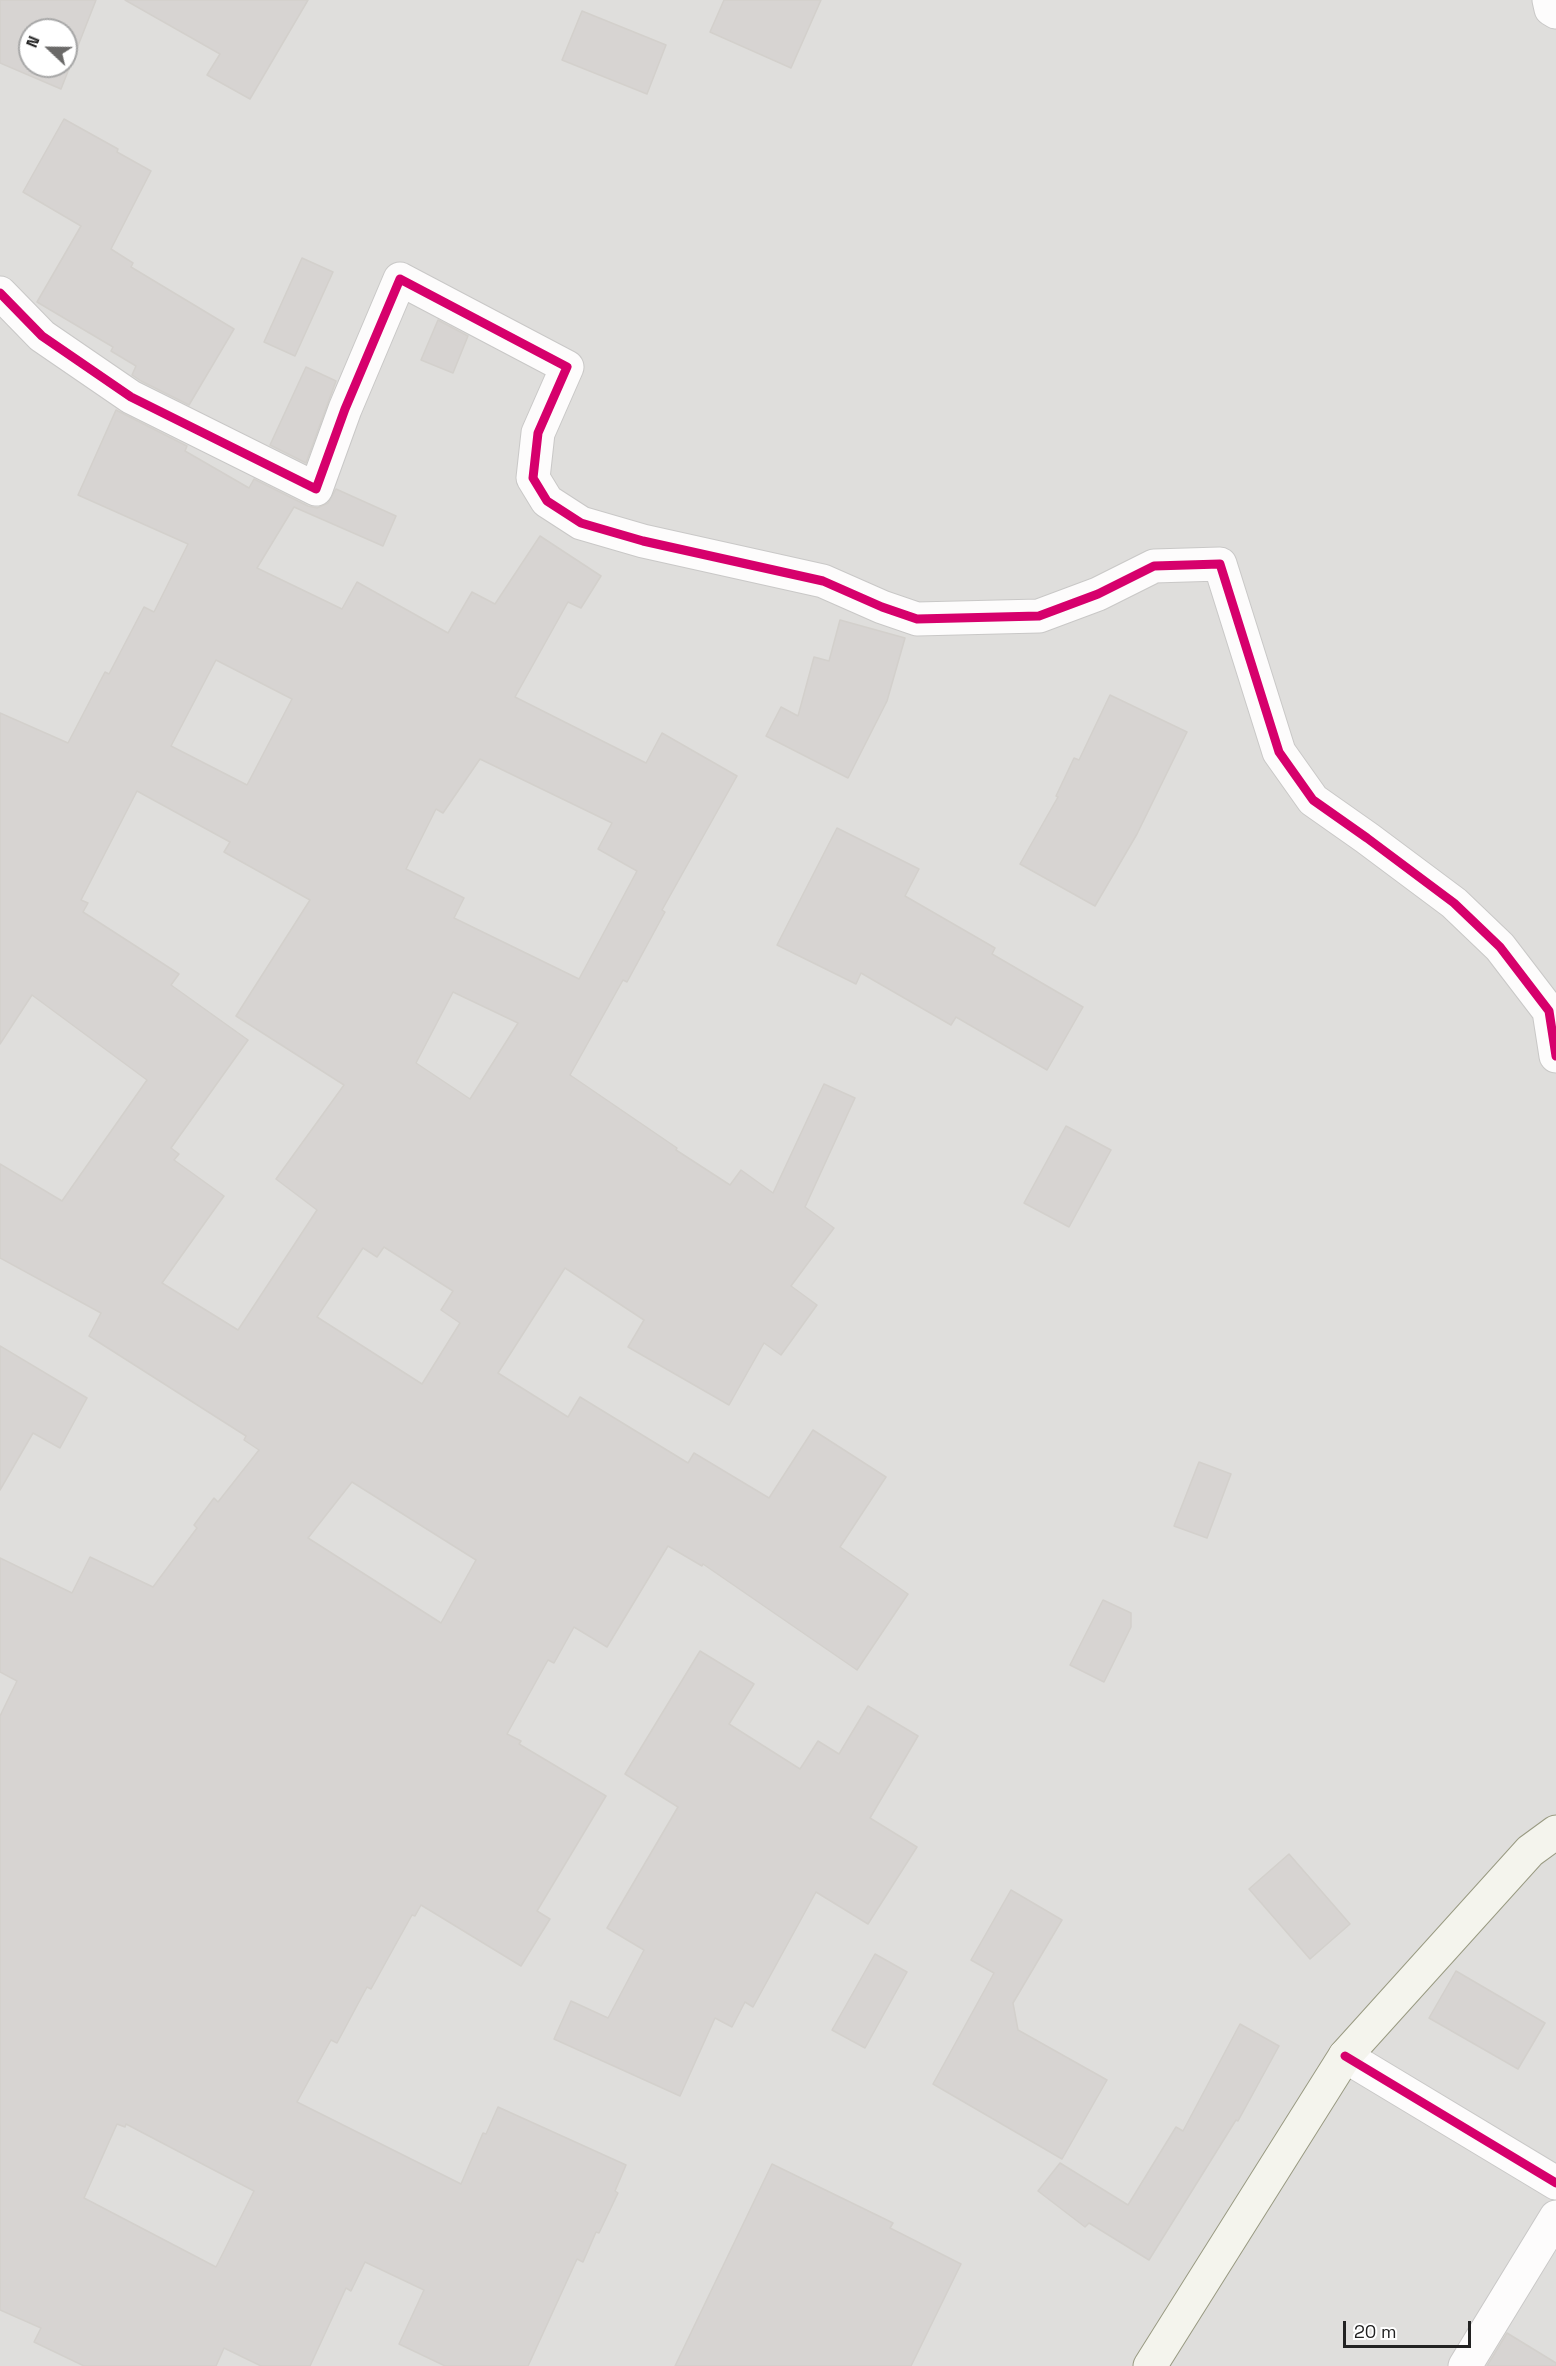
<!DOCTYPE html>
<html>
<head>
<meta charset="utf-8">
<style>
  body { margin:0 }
  #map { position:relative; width:1556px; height:2366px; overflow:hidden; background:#f0eeeb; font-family:"Space Grotesk",sans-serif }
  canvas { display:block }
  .north { position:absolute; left:18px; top:18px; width:60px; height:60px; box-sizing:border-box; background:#fff; border:2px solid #a7a7a7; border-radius:50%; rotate:292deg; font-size:16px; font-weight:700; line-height:24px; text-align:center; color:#222 }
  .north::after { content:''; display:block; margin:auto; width:21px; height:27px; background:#6a6968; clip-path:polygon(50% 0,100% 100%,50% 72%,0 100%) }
  .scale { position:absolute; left:1343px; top:2321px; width:128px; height:27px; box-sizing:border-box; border:3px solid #222; border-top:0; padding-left:8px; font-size:18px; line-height:21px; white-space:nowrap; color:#222; -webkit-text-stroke:4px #fff; paint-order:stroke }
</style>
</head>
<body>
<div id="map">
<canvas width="1556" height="2366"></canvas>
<div class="north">N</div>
<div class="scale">20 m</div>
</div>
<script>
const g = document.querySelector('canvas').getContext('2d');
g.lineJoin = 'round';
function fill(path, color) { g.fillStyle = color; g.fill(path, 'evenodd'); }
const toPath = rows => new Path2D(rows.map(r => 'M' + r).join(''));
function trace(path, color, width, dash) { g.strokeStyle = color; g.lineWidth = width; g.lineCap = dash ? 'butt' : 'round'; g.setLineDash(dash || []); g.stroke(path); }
fill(toPath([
  [0,0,1556,0,1556,2366,0,2366],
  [30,30,66,30,66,66,30,66]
]), '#dfdedc');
const building = toPath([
  [0,0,96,0,61,89,0,63,0,0],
  [30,30,66,30,66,66,30,66,30,30],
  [125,0,308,0,250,99,207,75,220,54,125,0],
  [724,0,821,0,791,68,710,32,724,0],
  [582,11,666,45,647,94,562,60,582,11],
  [64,119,118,149,117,152,151,171,111,249,133,263,131,267,234,329,189,405,141,381,132,375,136,366,111,351,113,347,37,302,81,226,23,192,64,119],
  [302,258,333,272,295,356,264,342,302,258],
  [438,320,468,336,453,373,421,360,438,320],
  [306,367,336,381,306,463,270,445,306,367],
  [116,410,187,446,185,451,249,488,254,479,308,506,317,508,328,503,336,489,396,516,383,546,294,507,257,568,342,609,357,582,448,633,472,592,495,604,540,536,601,576,581,608,568,602,515,697,646,763,662,733,737,776,662,910,665,912,627,982,623,980,570,1075,677,1148,676,1150,730,1185,741,1170,773,1193,824,1084,855,1098,805,1207,834,1228,791,1286,817,1305,781,1355,764,1343,729,1405,628,1347,644,1320,565,1268,498,1373,568,1417,580,1397,688,1463,694,1453,769,1498,813,1430,886,1477,840,1547,908,1594,857,1670,703,1564,702,1566,668,1546,607,1647,574,1627,554,1663,548,1660,507,1734,521,1741,519,1744,606,1796,537,1911,550,1919,521,1966,421,1905,415,1916,412,1915,371,1989,367,1987,337,2043,331,2040,297,2102,461,2184,483,2133,486,2134,498,2107,626,2165,615,2191,618,2193,599,2233,596,2232,583,2262,577,2259,528,2366,445,2366,399,2344,424,2290,365,2262,351,2291,346,2288,310,2366,261,2366,224,2348,216,2366,84,2366,34,2342,41,2328,0,2310,0,1716,17,1681,0,1672,0,1558,72,1593,90,1557,153,1587,197,1528,194,1525,214,1498,218,1502,259,1450,244,1440,246,1436,89,1336,101,1313,0,1258,0,1164,62,1201,147,1080,32,995,0,1044,0,713,68,743,105,672,109,674,144,607,154,612,188,544,78,495,116,410],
  [216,660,292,699,247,785,171,746,216,660],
  [480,759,612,823,598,849,637,871,579,979,454,918,464,898,406,869,436,809,443,813,480,759],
  [137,791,230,842,224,852,310,900,236,1016,344,1085,276,1179,317,1210,238,1330,162,1283,224,1196,174,1160,179,1154,171,1148,248,1040,171,985,179,974,83,912,88,903,81,900,137,791],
  [453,992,518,1023,470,1099,416,1063,453,992],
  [384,1247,453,1291,441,1310,460,1323,422,1384,317,1317,363,1248,377,1257,384,1247],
  [352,1482,476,1560,441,1623,308,1538,352,1482],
  [117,2124,125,2127,126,2124,254,2191,216,2267,84,2198,117,2124],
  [840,620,905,638,887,701,848,778,766,736,781,707,798,716,814,657,829,661,840,620],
  [1110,695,1187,732,1137,834,1095,906,1020,864,1058,797,1056,796,1074,758,1079,760,1110,695],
  [837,828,919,869,905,896,995,948,992,954,1083,1007,1047,1070,956,1017,951,1025,861,973,856,984,777,945,837,828],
  [1066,1126,1111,1150,1069,1227,1024,1203,1066,1126],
  [0,1346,87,1398,60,1448,33,1433,0,1490,0,1346],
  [1199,1462,1231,1474,1207,1538,1174,1526,1199,1462],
  [1103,1600,1131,1613,1131,1627,1104,1682,1070,1665,1103,1600],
  [700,1651,754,1684,729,1724,800,1769,818,1741,839,1754,868,1706,918,1736,870,1818,917,1847,868,1924,816,1892,753,2007,745,2002,732,2027,715,2018,680,2096,554,2039,571,2001,608,2018,644,1950,607,1928,678,1807,625,1774,700,1651],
  [1289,1854,1350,1924,1310,1959,1249,1889,1289,1854],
  [1011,1890,1062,1920,1013,2003,1018,2030,1107,2080,1062,2159,933,2084,994,1973,971,1960,1011,1890],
  [875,1954,907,1972,865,2048,832,2030,875,1954],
  [1456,1971,1545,2023,1518,2069,1429,2018,1456,1971],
  [1240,2024,1279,2046,1238,2121,1236,2120,1149,2260,1089,2223,1085,2227,1038,2191,1060,2163,1128,2205,1176,2127,1183,2131,1240,2024],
  [772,2164,893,2223,890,2228,961,2264,911,2366,675,2366,772,2164],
  [1507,2333,1556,2363,1556,2366,1487,2366,1507,2333]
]);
fill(building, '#d7d4d2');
trace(building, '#d3d0cc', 1.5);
const street = toPath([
  [1549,0,1551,9,1556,12],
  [0,293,42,336,131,397,316,489,345,409,400,279,567,367,538,433,533,478,547,501,581,523,643,541,823,581,882,607,917,619,1039,616,1098,594,1154,566,1220,564,1279,752,1313,800,1367,838,1454,903,1500,947,1549,1011,1556,1056],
  [1345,2056,1556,2183],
  [1465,2366,1556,2217]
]);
const secondary = toPath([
  [1150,2366,1345,2056,1530,1851,1556,1832]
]);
trace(street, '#c9c8c7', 35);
trace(secondary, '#999a82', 35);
trace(street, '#fdfcfc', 33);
trace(secondary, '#f4f4ed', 33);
trace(toPath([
  [0,293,42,336,131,397,316,489,345,409,400,279,567,367,538,433,533,478,547,501,581,523,643,541,823,581,882,607,917,619,1039,616,1098,594,1154,566,1220,564,1279,752,1313,800,1367,838,1454,903,1500,947,1549,1011,1556,1056],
  [1345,2056,1556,2183]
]), '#d6006c', 9);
</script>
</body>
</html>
